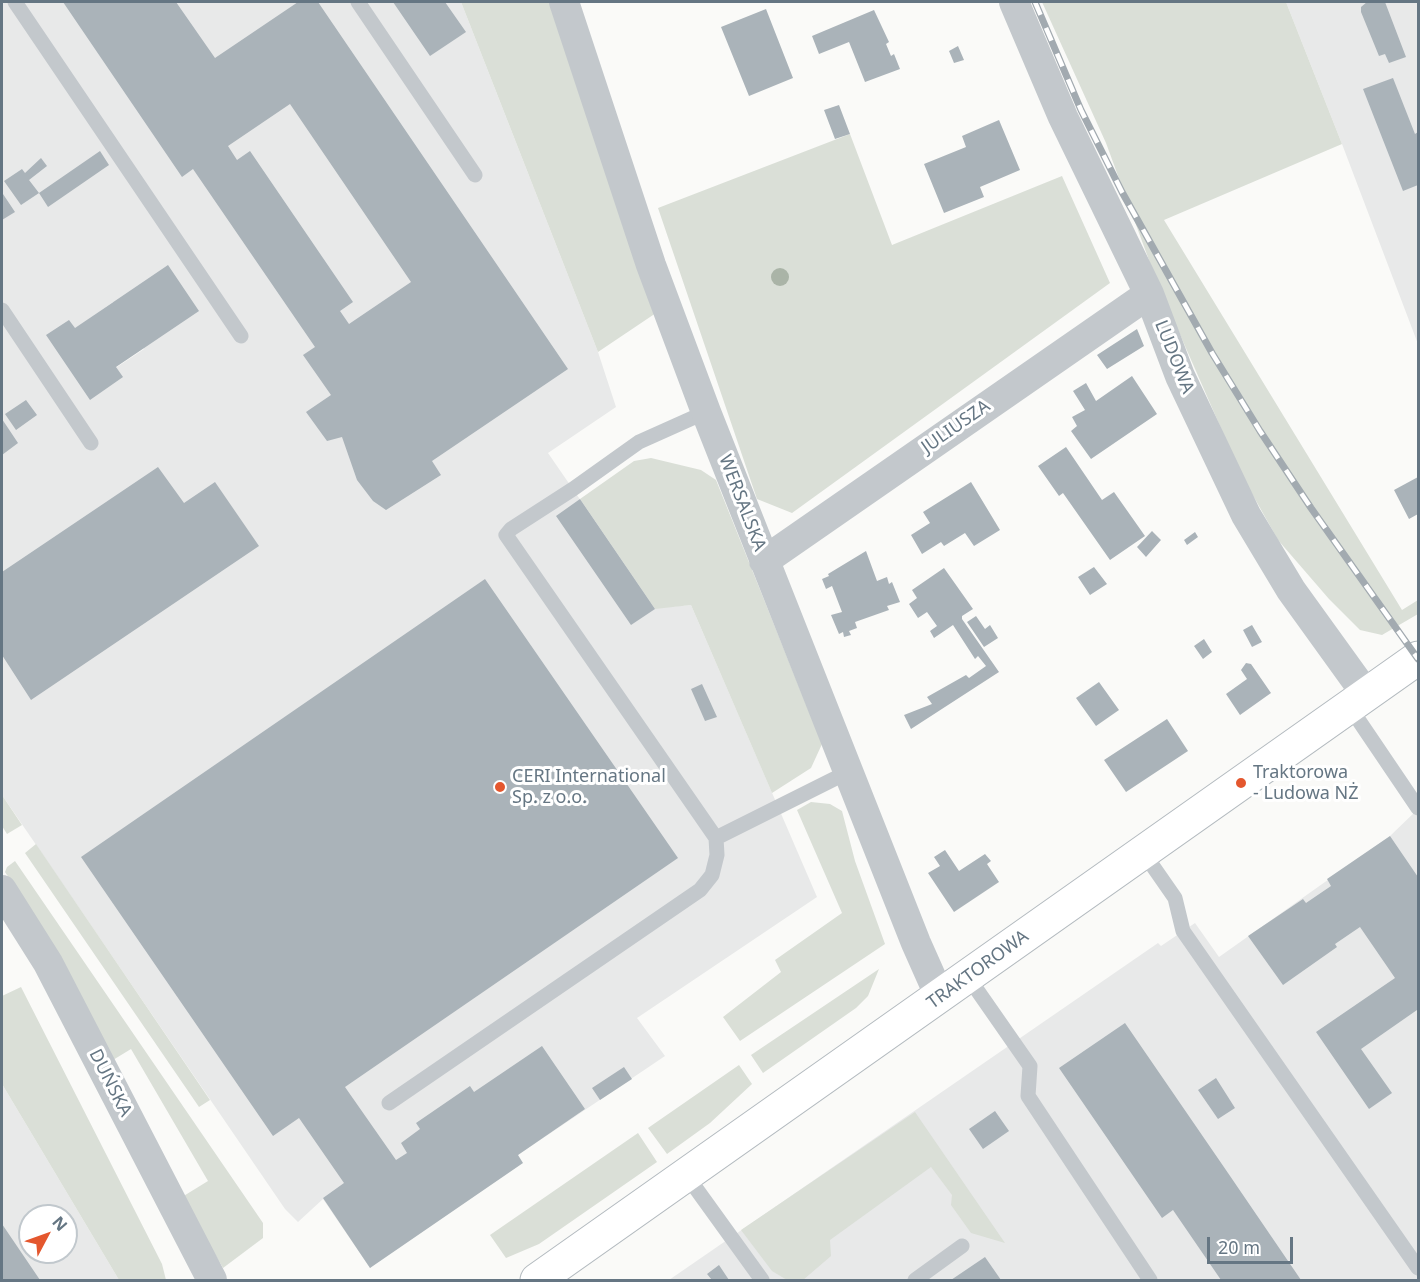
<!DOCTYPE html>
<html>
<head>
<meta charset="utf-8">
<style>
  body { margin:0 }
  #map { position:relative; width:1420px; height:1282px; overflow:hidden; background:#fafaf8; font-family:"Noto Sans",sans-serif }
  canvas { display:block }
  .frame { position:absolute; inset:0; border:3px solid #657683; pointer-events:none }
  .north { position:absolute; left:18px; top:1204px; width:60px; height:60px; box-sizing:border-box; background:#fff; border:2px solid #c1c8cd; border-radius:50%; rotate:49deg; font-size:16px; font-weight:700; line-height:24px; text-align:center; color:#657683 }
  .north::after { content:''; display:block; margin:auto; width:21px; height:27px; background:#e4572e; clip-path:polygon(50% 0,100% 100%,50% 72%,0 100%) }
  .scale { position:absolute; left:1207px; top:1237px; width:86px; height:27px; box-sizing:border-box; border:3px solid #657683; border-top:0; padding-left:8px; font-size:18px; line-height:21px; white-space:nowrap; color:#657683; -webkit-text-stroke:4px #fff; paint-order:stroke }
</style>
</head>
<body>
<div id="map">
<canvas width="1420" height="1282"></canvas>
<div class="frame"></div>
<div class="north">N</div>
<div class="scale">20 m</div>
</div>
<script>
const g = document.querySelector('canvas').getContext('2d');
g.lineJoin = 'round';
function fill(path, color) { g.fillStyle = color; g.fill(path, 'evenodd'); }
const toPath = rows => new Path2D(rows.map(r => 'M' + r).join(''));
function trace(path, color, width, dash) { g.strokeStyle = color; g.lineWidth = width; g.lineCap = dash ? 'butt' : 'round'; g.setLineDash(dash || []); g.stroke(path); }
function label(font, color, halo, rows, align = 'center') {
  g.font = font + ' "Noto Sans",sans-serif'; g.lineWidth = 6; g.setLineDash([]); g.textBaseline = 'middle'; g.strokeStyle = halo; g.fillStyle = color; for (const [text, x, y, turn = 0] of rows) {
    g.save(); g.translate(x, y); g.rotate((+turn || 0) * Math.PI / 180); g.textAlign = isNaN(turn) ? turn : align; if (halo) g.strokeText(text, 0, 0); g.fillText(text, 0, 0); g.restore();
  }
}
fill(toPath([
  [2,2,461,2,598,352,616,407,548,453,655,608,691,605,817,897,637,1018,665,1056,518,1155,370,1268,323,1199,298,1222,285,1209,2,795],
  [113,302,144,349,93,383,62,338],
  [1286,2,1418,2,1418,344,1342,144],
  [1418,809,1418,1280,669,1280,1158,943,1161,946,1195,923,1219,957,1390,836],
  [2,1084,119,1280,2,1280],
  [30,1216,66,1216,66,1252,30,1252]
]), '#e8e9e9');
fill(toPath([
  [461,2,552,2,656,313,598,352],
  [1042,2,1286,2,1342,144,1164,220,1402,610,1418,600,1418,614,1382,635,1360,630,1329,599,1278,540,1241,474,1157,282,1106,143],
  [850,134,892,245,1062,176,1110,283,792,513,757,499,658,208],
  [651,458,701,470,716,480,822,744,811,768,772,793,691,605,655,609,580,499,634,461],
  [2,795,22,825,7,834,2,826],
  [811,802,830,804,842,811,855,861,885,944,740,1041,723,1017,781,972,775,960,842,913,797,810],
  [36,844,210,1100,199,1107,25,853],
  [15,861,263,1223,263,1238,223,1268,182,1197,208,1181,131,1049,113,1060,45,932,5,872,7,867],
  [879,969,868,996,856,1008,763,1073,751,1055],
  [21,987,162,1264,166,1280,119,1280,2,1084,2,996],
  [739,1065,752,1084,710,1123,667,1154,648,1128],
  [915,1112,1005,1243,971,1233,951,1205,952,1195,931,1167,830,1240,831,1256,803,1280,787,1280,772,1271,741,1230],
  [638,1133,657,1162,539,1244,506,1258,490,1235]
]), '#dadfd7');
fill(toPath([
  [63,2,176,2,215,58,298,2,318,2,568,369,432,461,441,475,386,510,373,501,357,480,342,437,327,441,306,412,331,395,303,355,315,347,193,169,182,177],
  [290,104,411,282,349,324,340,311,353,302,250,151,237,160,228,146],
  [393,2,445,2,466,32,430,56],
  [1367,2,1385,2,1406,57,1389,63,1385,54,1379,56,1361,12,1361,7],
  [766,9,793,78,749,96,721,27],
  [874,10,889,42,886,44,891,56,894,54,900,69,865,82,849,42,819,54,812,36],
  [958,46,964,60,954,63,949,51],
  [1393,78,1415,134,1418,132,1418,185,1403,191,1363,89],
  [839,105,850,134,835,139,824,110],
  [999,120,1020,170,980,187,984,197,944,213,924,164,966,147,962,136],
  [100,151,109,165,48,207,39,193,21,205,4,181,22,169,25,173,41,158,47,166,29,180,39,193],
  [3,194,15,212,2,220,2,195],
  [168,265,199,311,116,367,123,377,90,400,46,335,69,320,75,328],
  [1137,329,1144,346,1107,369,1097,355],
  [1132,376,1157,414,1091,459,1071,431,1077,426,1072,417,1085,410,1073,391,1086,383,1096,401],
  [26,400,37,415,16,430,5,414],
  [2,419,18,443,2,455],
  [1066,447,1102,500,1114,492,1145,536,1110,560,1063,493,1059,496,1038,466],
  [158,467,184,503,215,482,259,546,31,700,2,655,2,572],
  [1418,477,1418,514,1409,519,1394,490],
  [971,482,1000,530,974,546,965,533,944,546,941,542,922,554,911,535,930,523,923,512],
  [580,499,655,609,631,625,556,516],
  [1152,531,1161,540,1146,557,1137,547],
  [1195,532,1198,537,1187,545,1184,540],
  [866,551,877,581,887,577,889,584,892,582,900,602,887,606,889,610,855,622,857,628,849,631,851,635,844,637,843,632,839,634,831,615,842,612,832,586,826,589,822,579,829,576,828,574],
  [1094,567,1107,584,1090,595,1078,577],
  [944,568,973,609,962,616,962,619,999,672,911,729,904,715,932,704,927,697,966,675,969,678,986,666,978,656,975,659,953,625,934,638,930,631,937,626,927,612,918,618,909,604,917,598,912,590],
  [485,579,678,858,345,1087,396,1160,407,1153,401,1143,420,1129,416,1123,470,1086,474,1092,542,1046,585,1109,518,1155,523,1163,370,1268,323,1198,344,1183,299,1118,273,1136,81,857],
  [976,616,985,629,990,625,998,638,984,647,967,622],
  [1252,625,1262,642,1252,647,1243,630],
  [1204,639,1212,652,1203,659,1194,646],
  [1246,663,1251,664,1271,693,1240,715,1226,694,1247,679,1241,670],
  [1099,682,1119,710,1096,726,1076,698],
  [702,684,717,717,705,721,691,689],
  [1167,719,1188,751,1126,792,1104,760],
  [1390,836,1418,877,1418,1011,1417,1010,1361,1049,1392,1093,1369,1109,1316,1032,1395,978,1360,927,1335,944,1337,947,1283,985,1248,936,1303,899,1306,903,1331,886,1327,879],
  [945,850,959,871,985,854,991,861,987,864,999,882,954,912,928,873,940,866,934,857],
  [1125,1023,1228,1173,1301,1280,1221,1280,1173,1210,1162,1218,1059,1068],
  [624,1067,632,1079,600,1100,592,1088],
  [1216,1078,1235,1108,1218,1119,1198,1090],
  [995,1111,1009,1131,983,1149,969,1129],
  [2,1224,40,1280,2,1280],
  [985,1257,1001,1280,951,1280],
  [719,1265,729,1280,712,1280,707,1274]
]), '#aab3b9');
const secondary = toPath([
  [537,1280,1418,658]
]);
trace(secondary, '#b3babf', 35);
trace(toPath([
  [15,2,241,336],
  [358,2,475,175],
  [2,310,91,443],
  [706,412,639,442,573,489,511,529,506,535,716,838,850,771],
  [1349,706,1418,808],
  [1143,852,1175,898,1183,931,1418,1268],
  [968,977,1030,1066,1028,1096,1150,1280],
  [389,1103,700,890,712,875,717,855,716,838],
  [687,1176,762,1280],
  [915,1280,962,1246]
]), '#c3c8cc', 15);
trace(toPath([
  [564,2,651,265,706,412,916,943,940,997],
  [1014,2,1063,117,1149,294,1180,376,1246,515,1291,590,1366,694],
  [764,561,1149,294],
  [2,890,48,963,212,1280]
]), '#c3c8cc', 30);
trace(secondary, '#fff', 33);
const rail = toPath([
  [1035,2,1081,110,1122,192,1212,353,1260,431,1311,508,1418,659]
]);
trace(rail, '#a2aab0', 7);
trace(rail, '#fff', 4.5, [14]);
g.fillStyle = '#aab4a7';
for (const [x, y] of [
  [780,277]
]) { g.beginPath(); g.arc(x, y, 9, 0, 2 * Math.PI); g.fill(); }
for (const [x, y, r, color] of [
  [1241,783,6,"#e4572e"],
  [500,787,6,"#e4572e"]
]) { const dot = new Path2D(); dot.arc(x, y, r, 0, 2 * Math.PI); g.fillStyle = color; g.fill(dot); trace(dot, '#fff', 2); }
label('18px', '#657683', '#fff', [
  ["LUDOWA",1174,357,68],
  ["JULIUSZA",956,427,-35],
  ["WERSALSKA",742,503,69],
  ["TRAKTOROWA",978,970,-36],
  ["DUŃSKA",110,1083,63]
]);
label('18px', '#657683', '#fff', [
  ["Traktorowa",1253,773],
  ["- Ludowa NŻ",1253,794],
  ["CERI International",512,777],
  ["Sp. z o.o.",512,798]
], 'left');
</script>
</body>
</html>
